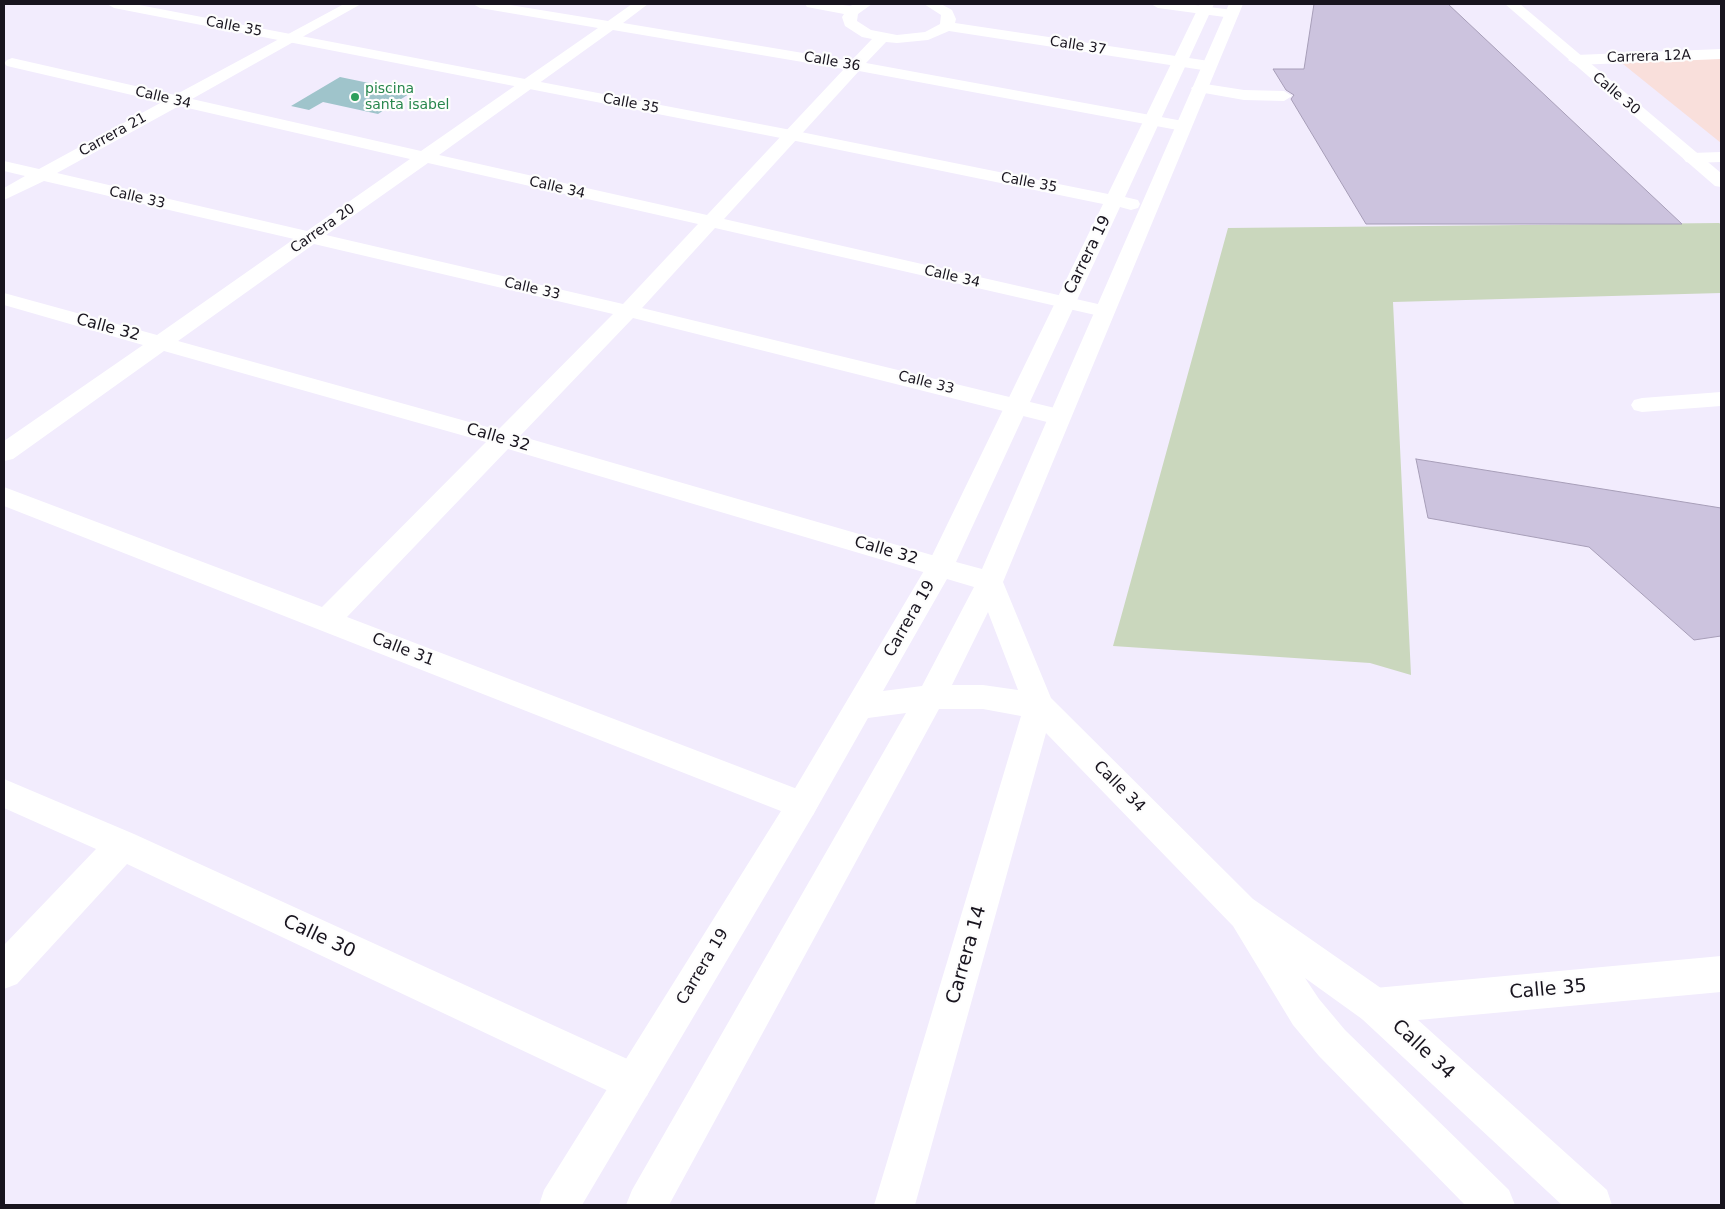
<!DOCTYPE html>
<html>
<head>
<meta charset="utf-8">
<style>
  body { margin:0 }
  #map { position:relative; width:1725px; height:1209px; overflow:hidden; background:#f2ecfd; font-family:"DejaVu Sans",sans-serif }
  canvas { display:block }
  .frame { position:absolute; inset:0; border:5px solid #18141e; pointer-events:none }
</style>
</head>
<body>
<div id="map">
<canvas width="1725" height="1209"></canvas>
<div class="frame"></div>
</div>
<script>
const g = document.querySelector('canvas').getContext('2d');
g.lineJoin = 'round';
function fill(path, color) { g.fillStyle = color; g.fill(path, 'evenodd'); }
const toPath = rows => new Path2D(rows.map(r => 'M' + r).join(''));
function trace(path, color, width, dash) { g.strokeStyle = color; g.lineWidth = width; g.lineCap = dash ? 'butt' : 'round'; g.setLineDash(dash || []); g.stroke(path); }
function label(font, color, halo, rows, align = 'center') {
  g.font = font + ' "DejaVu Sans",sans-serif'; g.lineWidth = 4.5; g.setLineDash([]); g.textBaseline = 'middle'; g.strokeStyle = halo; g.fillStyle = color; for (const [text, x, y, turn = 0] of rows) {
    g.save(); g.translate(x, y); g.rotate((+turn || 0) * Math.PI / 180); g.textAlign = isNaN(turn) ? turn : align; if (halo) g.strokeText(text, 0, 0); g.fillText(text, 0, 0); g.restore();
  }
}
fill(toPath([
  [1721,57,1721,143,1618,60]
]), '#f9dfdb');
fill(toPath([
  [1719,223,1721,224,1721,293,1393,302,1411,675,1370,663,1113,646,1228,228]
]), '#cad7bd');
fill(toPath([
  [340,77,412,92,378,114,323,102,309,110,291,106]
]), '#9fc4cb');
const building = toPath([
  [1314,4,1448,4,1682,224,1366,224,1291,99,1294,95,1286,90,1273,69,1304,69,1314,4],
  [1416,459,1721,508,1721,636,1694,640,1589,547,1428,518,1416,459]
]);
fill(building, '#ccc3de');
trace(building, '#a79eb8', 1);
fill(toPath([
  [1199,83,1244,90,1284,91,1292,96,1284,101,1244,100,1193,91,1191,88,1199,83],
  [1721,152,1721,162,1692,163,1686,162,1683,158,1686,154,1692,153,1721,152],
  [1721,392,1721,406,1642,412,1634,410,1631,405,1634,400,1642,398,1721,392]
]), '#fff');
fill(toPath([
  [344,4,361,4,192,99,421,151,598,28,480,8,473,4,504,4,608,21,632,4,648,4,623,23,851,61,872,39,862,37,845,26,842,17,844,14,807,7,805,4,835,4,850,6,855,4,872,4,858,14,857,21,871,30,897,35,925,32,940,24,941,15,924,4,941,4,952,10,956,19,955,23,1209,61,1217,66,1209,71,949,31,928,40,897,43,886,42,866,63,1183,121,1189,122,1191,126,1189,130,1183,131,859,71,724,219,1111,307,1114,311,1111,315,1104,317,715,228,642,308,1059,409,1067,412,1071,417,1067,422,1059,425,633,318,520,436,949,560,953,567,949,574,940,577,508,449,347,617,813,795,818,805,813,815,802,820,791,815,4,506,4,487,322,607,486,442,164,351,13,459,4,461,4,441,143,345,4,305,4,293,157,335,294,239,44,181,4,200,4,188,25,176,4,171,4,161,39,169,162,102,7,66,4,63,7,60,12,58,175,95,344,4],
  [613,30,844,69,707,215,439,155,613,30],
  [179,106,410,159,307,231,57,173,179,106],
  [428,163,698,224,623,304,326,235,428,163],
  [314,244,613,314,498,430,178,341,314,244],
  [1151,4,1187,4,1232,10,1239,14,1232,18,1158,8,1151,4],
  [1721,49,1721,59,1576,65,1568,60,1576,55,1721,49],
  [4,779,134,834,647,1068,652,1082,647,1096,633,1101,619,1096,127,864,17,984,4,989,4,945,96,849,4,808,4,779],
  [1721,956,1721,992,1375,1024,1362,1019,1357,1006,1362,993,1375,988,1721,956]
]), '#fff');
fill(toPath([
  [107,4,134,4,791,130,1108,194,1200,4,1214,4,1125,197,1138,200,1140,204,1138,208,1131,210,1120,207,956,562,982,569,1229,4,1243,4,1003,582,1051,698,1253,899,1388,993,1607,1190,1612,1205,1562,1205,1362,1019,1305,978,1319,999,1345,1030,1509,1190,1515,1205,1465,1205,1319,1056,1293,1025,1233,926,1046,733,915,1205,874,1205,1021,716,983,709,939,709,669,1205,626,1205,632,1190,906,713,868,718,813,815,582,1205,539,1205,544,1190,791,795,928,564,1103,204,791,140,114,8,107,4],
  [947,579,974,587,922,686,883,691,947,579],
  [988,612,1018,690,983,685,952,685,988,612]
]), '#fff');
fill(toPath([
  [1505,4,1520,4,1721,173,1721,187,1715,186,1505,4]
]), '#fff');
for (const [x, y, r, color] of [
  [355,97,5,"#2e9e5b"]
]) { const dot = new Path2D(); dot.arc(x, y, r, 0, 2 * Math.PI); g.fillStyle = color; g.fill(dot); trace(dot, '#fdfdfd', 2); }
label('14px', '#18141e', '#fdfdfd', [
  ["Calle 35",234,27,11],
  ["Calle 37",1078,46,9],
  ["Carrera 12A",1649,57,-2],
  ["Calle 36",832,62,10],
  ["Calle 30",1616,94,40],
  ["Calle 34",163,98,13],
  ["Calle 35",631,104,11],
  ["Carrera 21",113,135,-29],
  ["Calle 35",1029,183,11],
  ["Calle 34",557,188,13],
  ["Calle 33",137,198,13],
  ["Carrera 20",323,229,-35],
  ["Calle 34",952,277,13],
  ["Calle 33",532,289,13],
  ["Calle 33",926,383,14]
]);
label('14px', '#27864d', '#fdfdfd', [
  ["piscina",365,89],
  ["santa isabel",365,105]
], 'left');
label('16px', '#18141e', '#fdfdfd', [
  ["Carrera 19",1088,255,-64],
  ["Calle 32",108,328,15],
  ["Calle 32",498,438,16],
  ["Calle 32",886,551,16],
  ["Carrera 19",910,619,-60],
  ["Calle 31",403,650,21],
  ["Calle 34",1119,787,45],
  ["Carrera 19",703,967,-59]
]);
label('19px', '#18141e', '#fdfdfd', [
  ["Calle 30",319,937,25],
  ["Carrera 14",967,955,-74],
  ["Calle 35",1548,990,-5],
  ["Calle 34",1423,1050,43]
]);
</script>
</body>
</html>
